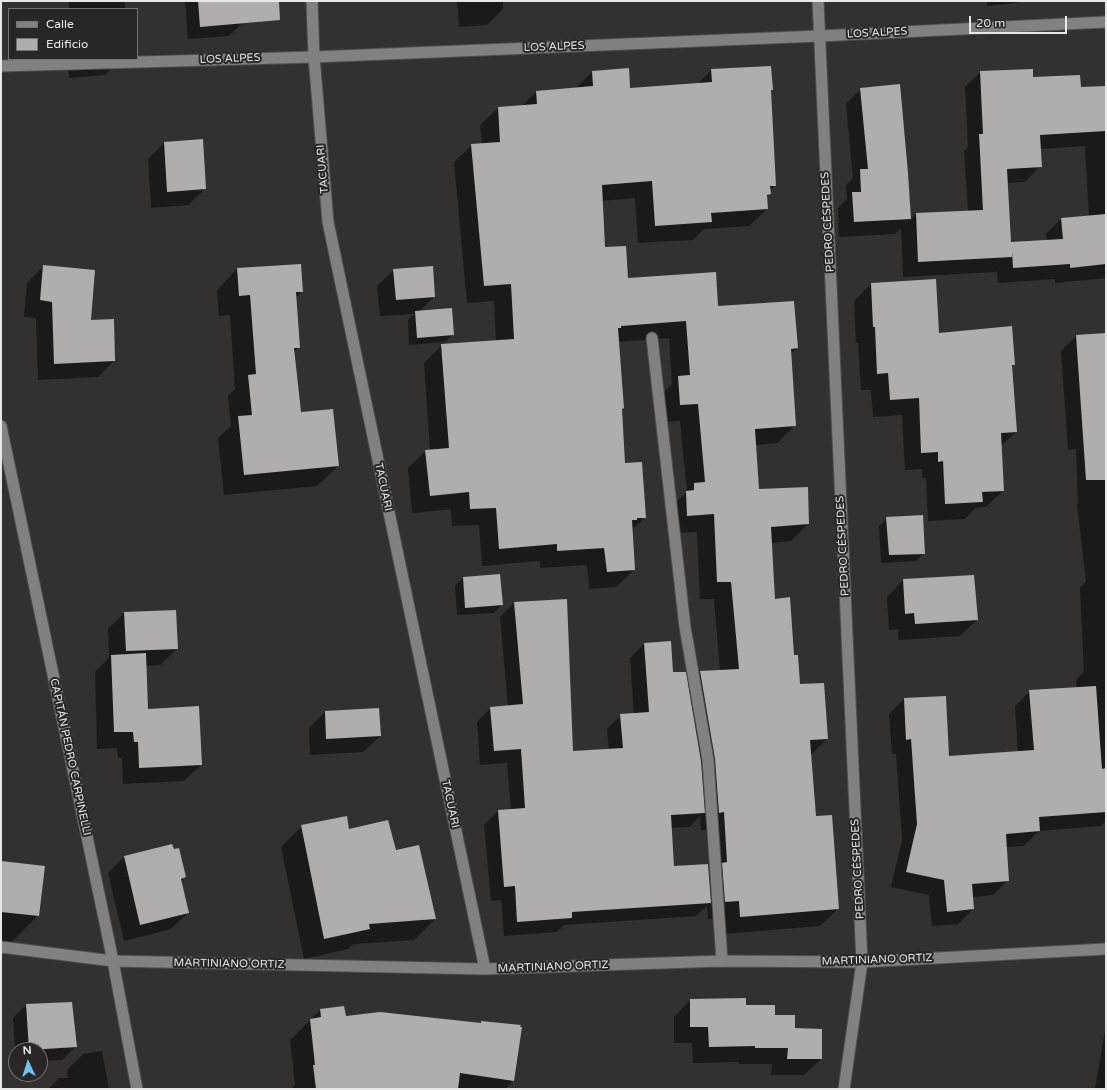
<!DOCTYPE html>
<html>
<head>
<meta charset="utf-8">
<style>
  body { margin:0 }
  #map { position:relative; width:1107px; height:1090px; overflow:hidden; background:#33302f; font-family:"Varela Round",sans-serif }
  canvas { display:block }
  .frame { position:absolute; inset:0; border:2px solid #eae8e7; pointer-events:none }
  .legend { position:absolute; left:8px; top:8px; width:130px; height:52px; box-sizing:border-box; background:#292625; border:1px solid #767473; margin:0; padding:5px 7px; list-style:none; font-size:12px; color:#eae8e7 }
  .legend li { display:flex; align-items:center; gap:8px; height:20px }
  .legend b { width:20px; border:1px solid #767473 }
  .north { position:absolute; left:8px; top:1042px; width:40px; height:40px; box-sizing:border-box; background:#292625; border:1px solid #767473; border-radius:50%; rotate:356deg; font-size:11px; font-weight:700; line-height:16px; text-align:center; color:#eae8e7 }
  .north::after { content:''; display:block; margin:auto; width:14px; height:18px; background:#6fc2f4; clip-path:polygon(50% 0,100% 100%,50% 72%,0 100%) }
  .scale { position:absolute; left:969px; top:16px; width:98px; height:18px; box-sizing:border-box; border:2px solid #eae8e7; border-top:0; padding-left:5px; font-size:12px; line-height:14px; white-space:nowrap; color:#eae8e7; -webkit-text-stroke:3px #292625; paint-order:stroke }
</style>
</head>
<body>
<div id="map">
<canvas width="1107" height="1090"></canvas>
<div class="frame"></div>
<ul class="legend">
<li><b style="height:5px;background:#83807f"></b>Calle</li>
<li><b style="height:11px;background:#b1adac"></b>Edificio</li>
</ul>
<div class="north">N</div>
<div class="scale">20 m</div>
</div>
<script>
const g = document.querySelector('canvas').getContext('2d');
g.lineJoin = 'round';
function fill(path, color) { g.fillStyle = color; g.fill(path, 'evenodd'); }
const toPath = rows => new Path2D(rows.map(r => 'M' + r).join(''));
function trace(path, color, width, dash) { g.strokeStyle = color; g.lineWidth = width; g.lineCap = dash ? 'butt' : 'round'; g.setLineDash(dash || []); g.stroke(path); }
function label(font, color, halo, rows, align = 'center') {
  g.font = font + ' "Varela Round",sans-serif'; g.lineWidth = 4; g.setLineDash([]); g.textBaseline = 'middle'; g.strokeStyle = halo; g.fillStyle = color; for (const [text, x, y, turn = 0] of rows) {
    g.save(); g.translate(x, y); g.rotate((+turn || 0) * Math.PI / 180); g.textAlign = isNaN(turn) ? turn : align; if (halo) g.strokeText(text, 0, 0); g.fillText(text, 0, 0); g.restore();
  }
}
fill(toPath([
  [69,1,125,1,125,9,69,9],
  [185,1,240,1,242,23,229,36,188,39],
  [457,1,503,1,503,9,487,25,459,27],
  [987,1,1018,1,1016,3,987,6],
  [68,59,122,59,105,75,69,78],
  [628,69,629,89,698,84,711,70,772,90,770,92,775,185,769,191,770,194,766,198,767,209,749,226,704,229,693,240,638,243,635,198,602,201,604,248,627,279,717,307,797,348,790,354,795,425,778,443,755,445,758,490,808,524,791,541,771,543,774,600,793,657,799,686,827,739,810,756,815,817,838,909,820,926,723,934,722,918,708,919,707,906,696,916,564,925,557,932,504,936,501,900,491,901,484,825,498,811,511,810,507,763,480,765,477,722,491,708,508,706,500,617,514,603,572,752,609,750,607,729,621,715,634,715,630,658,644,644,670,642,672,673,687,685,700,672,720,671,714,599,700,599,697,532,670,533,669,509,687,492,680,421,663,422,661,395,672,384,669,338,618,342,621,410,625,464,645,517,632,530,634,570,616,587,589,589,587,565,540,568,540,561,482,566,479,525,452,526,451,509,412,513,408,468,426,451,430,450,424,363,442,345,496,342,494,301,467,303,454,162,472,145,482,144,480,125,498,108,522,106,536,92,575,89,592,72],
  [700,816,701,830,706,830,709,865,674,867,671,828,690,827],
  [981,72,1032,78,1080,88,1106,87,1106,278,1055,283,1055,279,998,283,997,271,996,272,903,277,901,228,895,234,839,237,838,208,847,199,846,185,853,178,846,104,861,89,908,173,910,220,916,214,968,211,964,151,968,147,965,87],
  [1085,146,1089,216,1061,219,1046,234,1047,241,1010,243,1007,183,1025,182,1040,166,1040,149],
  [164,143,205,189,188,205,151,208,148,159],
  [44,266,90,321,114,361,98,377,38,380,36,318,24,317,27,283],
  [237,269,302,292,295,298,299,347,294,352,300,413,338,466,317,486,224,495,218,438,231,426,228,396,235,389,230,315,219,316,217,290],
  [394,270,434,297,420,311,453,334,445,342,409,345,408,320,414,314,380,316,377,286],
  [871,284,938,334,1014,364,1011,368,1016,432,1000,447,1003,491,986,507,975,508,965,519,928,521,926,478,922,478,922,469,905,470,902,415,873,417,871,390,861,390,858,343,856,343,854,301],
  [1106,334,1106,821,1101,826,1039,831,1024,846,1006,847,1008,880,993,895,972,897,973,909,958,924,932,926,929,895,891,887,902,840,896,754,892,754,889,714,904,699,948,757,1018,753,1015,706,1030,691,1077,688,1076,680,1084,671,1080,588,1086,582,1077,505,1078,504,1076,449,1068,450,1061,351,1076,336],
  [887,518,924,553,916,561,881,563,879,526],
  [500,575,502,605,494,613,457,615,455,586,463,578],
  [903,580,977,620,960,636,898,640,898,629,889,630,887,597],
  [124,613,177,649,160,665,145,666,147,710,201,765,184,781,123,784,122,758,118,758,117,748,97,749,95,672,109,658,108,629],
  [325,712,380,736,363,752,310,755,309,728],
  [302,826,348,830,395,851,435,919,414,940,353,944,348,949,304,959,281,847],
  [172,845,185,877,180,882,188,913,171,929,124,941,108,873,124,857],
  [1,862,38,915,10,944,1,943],
  [690,1000,745,1006,774,1016,794,1029,821,1059,804,1075,771,1075,772,1064,739,1064,739,1062,693,1063,692,1043,674,1043,674,1017],
  [26,1005,76,1046,62,1060,40,1061,40,1050,16,1050,16,1063,13,1018],
  [320,1010,345,1017,479,1024,481,1022,513,1081,507,1087,507,1089,293,1089,293,1087,295,1085,290,1040],
  [1106,1025,1106,1089,1095,1089],
  [102,1051,109,1089,48,1089,59,1078,68,1078,67,1070,83,1054]
]), '#0007');
fill(toPath([
  [198,1,279,1,280,20,200,27],
  [771,66,773,90,771,90,776,186,770,186,771,194,767,195,768,209,711,213,712,222,655,226,652,181,602,185,605,247,626,246,628,278,716,272,718,306,794,301,798,348,791,349,796,426,755,429,759,489,808,487,809,524,771,527,775,599,790,597,794,655,798,655,800,684,824,683,828,739,810,740,816,816,832,815,839,909,740,917,739,901,725,902,722,863,727,862,724,812,719,813,715,759,700,671,739,669,731,582,717,582,714,514,687,516,686,491,694,490,694,483,705,482,698,404,680,405,678,376,690,375,686,321,621,326,621,328,618,328,623,395,624,408,622,409,625,463,642,462,646,518,637,518,637,520,632,520,635,570,607,572,604,548,557,551,557,544,499,549,496,508,470,509,469,492,430,496,425,450,449,448,441,344,514,339,511,284,484,286,471,144,500,142,498,107,537,104,536,91,593,86,592,71,629,68,630,88,712,82,711,69],
  [1033,69,1033,77,1080,75,1081,87,1106,86,1106,131,1040,135,1042,167,1007,169,1011,242,1063,239,1061,218,1106,214,1106,264,1070,268,1070,264,1013,268,1012,251,1012,257,918,262,916,213,983,210,979,134,983,134,980,71],
  [900,84,908,173,911,219,854,222,852,192,861,192,860,169,868,169,860,88],
  [203,139,206,189,167,192,164,142],
  [301,264,303,292,296,292,300,348,294,348,301,412,333,409,339,466,244,475,238,416,252,415,248,375,256,374,250,295,239,296,237,268],
  [43,265,95,270,91,320,114,319,115,361,54,364,52,302,40,300],
  [433,266,435,297,396,300,393,269],
  [936,279,939,333,1012,326,1015,365,1012,365,1017,432,1001,433,1004,491,982,492,983,502,945,504,943,461,938,462,938,452,921,453,919,398,890,400,888,373,877,374,875,327,873,327,871,283],
  [452,308,454,335,417,338,415,311],
  [1106,333,1106,480,1086,480,1076,335],
  [923,515,925,554,889,555,886,517],
  [500,574,503,605,465,608,463,577],
  [974,575,978,620,915,624,914,613,905,614,903,579],
  [567,599,573,751,623,748,620,714,649,712,644,643,671,641,673,672,686,672,701,761,705,813,671,815,674,866,708,864,711,903,572,912,572,918,517,922,515,886,504,887,498,810,525,808,521,749,494,751,490,707,523,704,514,602],
  [176,610,178,649,126,651,124,612],
  [146,653,148,709,199,706,202,765,139,768,138,742,134,742,133,732,114,732,111,655],
  [1096,686,1102,769,1106,768,1106,812,1039,817,1040,831,1006,834,1009,881,972,884,974,909,947,912,944,880,906,872,917,824,911,739,906,740,904,698,946,696,949,756,1034,750,1029,690],
  [379,708,381,736,326,739,325,711],
  [347,816,349,829,388,820,396,850,419,845,436,919,369,924,370,929,324,939,301,825],
  [172,844,174,849,179,848,186,877,181,879,189,913,140,925,124,856],
  [1,861,45,866,39,916,1,912],
  [746,998,746,1005,775,1005,775,1015,795,1015,795,1028,822,1029,822,1059,787,1059,788,1048,755,1048,755,1046,709,1047,708,1027,690,1027,690,999],
  [72,1002,77,1047,29,1050,26,1004],
  [344,1006,346,1016,380,1012,481,1023,481,1021,521,1025,520,1027,522,1027,514,1081,460,1073,458,1089,316,1089,313,1065,315,1065,310,1019,321,1017,320,1009]
]), '#b1adac');
const service = toPath([
  [652,338,685,627,708,760,722,961]
]);
const minor = toPath([
  [312,1,314,57,328,222,485,969],
  [818,1,862,962,844,1089],
  [1,426,113,961,137,1089],
  [1,947,113,961,485,969,722,961,862,962,1106,949]
]);
const tertiary = toPath([
  [1,66,314,57,819,36,1106,22]
]);
trace(service, '#514e4d', 13);
trace(minor, '#514e4d', 13);
trace(tertiary, '#514e4d', 13);
trace(service, '#83807f', 11);
trace(minor, '#83807f', 11);
trace(tertiary, '#83807f', 11);
label('11px', '#eae8e7', '#292625', [
  ["LOS ALPES",877,33,-3],
  ["LOS ALPES",554,47,-2],
  ["LOS ALPES",230,59,-2],
  ["TACUARI",323,169,-95],
  ["PEDRO CÉSPEDES",828,222,-93],
  ["TACUARI",383,487,78],
  ["PEDRO CÉSPEDES",843,546,-93],
  ["CAPITÁN PEDRO CARPINELLI",70,757,78],
  ["TACUARI",450,804,78],
  ["PEDRO CÉSPEDES",858,869,-93],
  ["MARTINIANO ORTIZ",877,960,-2],
  ["MARTINIANO ORTIZ",229,964,1],
  ["MARTINIANO ORTIZ",553,967,-2]
]);
</script>
</body>
</html>
